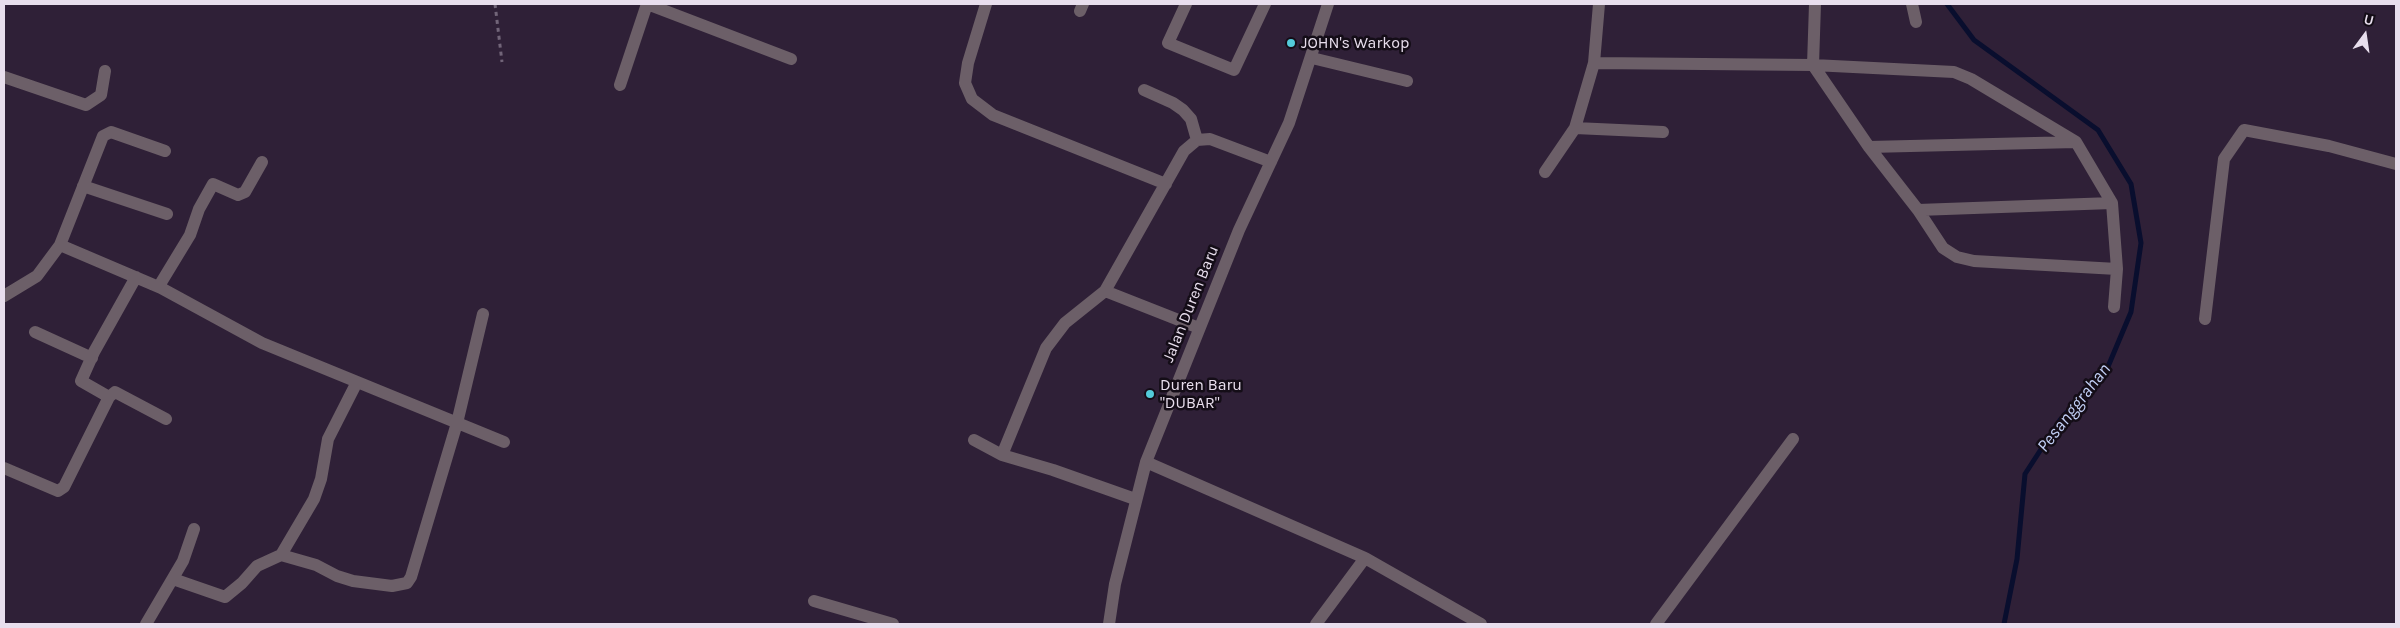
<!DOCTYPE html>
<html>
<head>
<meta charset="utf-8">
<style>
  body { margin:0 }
  #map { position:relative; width:2400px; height:628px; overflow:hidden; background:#2f2037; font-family:Karla,sans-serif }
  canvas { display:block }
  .frame { position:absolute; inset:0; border:5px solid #e8deed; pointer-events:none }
  .north { position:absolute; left:2340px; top:10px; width:50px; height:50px; -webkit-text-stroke:4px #140d17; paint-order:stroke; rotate:14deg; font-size:14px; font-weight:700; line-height:20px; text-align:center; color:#e8deed }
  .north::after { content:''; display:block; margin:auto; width:18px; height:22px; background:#e8deed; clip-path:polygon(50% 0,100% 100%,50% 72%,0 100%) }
</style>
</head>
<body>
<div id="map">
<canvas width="2400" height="628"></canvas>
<div class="frame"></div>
<div class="north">U</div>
</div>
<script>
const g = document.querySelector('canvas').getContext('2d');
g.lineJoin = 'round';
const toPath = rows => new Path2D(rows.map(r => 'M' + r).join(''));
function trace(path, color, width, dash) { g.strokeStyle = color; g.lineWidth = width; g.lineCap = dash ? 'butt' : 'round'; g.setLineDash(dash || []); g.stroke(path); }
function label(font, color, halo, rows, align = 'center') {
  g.font = font + ' Karla,sans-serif'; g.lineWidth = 5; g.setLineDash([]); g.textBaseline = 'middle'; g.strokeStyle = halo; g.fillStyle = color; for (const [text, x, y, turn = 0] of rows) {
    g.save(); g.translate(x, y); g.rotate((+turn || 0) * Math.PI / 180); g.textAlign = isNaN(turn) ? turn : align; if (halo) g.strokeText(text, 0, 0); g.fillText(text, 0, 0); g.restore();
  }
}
trace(toPath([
  [1947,4,1974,40,2098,130,2131,184,2141,243,2131,312,2107,369,2060,420,2025,474,2017,559,2004,624]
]), '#090e2e', 5);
trace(toPath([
  [495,4,502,62]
]), '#726579', 3, [4, 4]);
trace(toPath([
  [647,4,791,59],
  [986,4,968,63,965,83,972,99,993,115,1166,184],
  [1186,4,1168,43,1234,70,1265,4],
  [1815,4,1813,65,1869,147,1918,210,1943,248,1957,257,1974,261,2117,269],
  [1912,4,1916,22],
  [1080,11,1083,4],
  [1312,58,1407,81],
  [1594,63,1599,4],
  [4,77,86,105,101,95,105,71],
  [620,85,647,4],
  [1144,90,1173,103,1183,110,1191,119,1197,140],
  [1575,128,1663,132],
  [1869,147,2076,142],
  [1545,172,1575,128,1594,63,1813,65,1954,72,1971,79,2076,142,2112,203,2117,269,2114,307],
  [83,186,167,214],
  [1918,210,2112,203],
  [60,245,161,288,262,343,504,442],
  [136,277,94,352,81,381,109,397,115,392,166,419],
  [159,286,190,235,199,209,213,184,238,195,245,192,262,162],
  [1105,291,1199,328],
  [4,296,37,276,60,245,103,136,111,132,165,151],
  [2205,319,2224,159,2244,130,2329,146,2396,164],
  [35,332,92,358],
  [974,440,1002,455,1053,470,1135,499],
  [1002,455,1046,348,1065,323,1105,291,1184,151,1197,140,1210,139,1271,162],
  [1146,462,1365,558,1481,624],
  [4,468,58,491,64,487,109,397],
  [281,555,314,499,321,479,328,439,357,382],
  [173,579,225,597,242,583,257,566,281,555,316,565,337,576,353,581,392,586,407,583,411,577,457,423,483,314],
  [814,601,893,624],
  [146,624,183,561,194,529],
  [1109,624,1115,584,1146,462,1239,230,1289,123,1328,4],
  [1316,624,1365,558],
  [1656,624,1793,439]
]), '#6c5f68', 12);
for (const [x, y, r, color] of [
  [1291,43,5,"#53cbda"],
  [1150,394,5,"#53cbda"]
]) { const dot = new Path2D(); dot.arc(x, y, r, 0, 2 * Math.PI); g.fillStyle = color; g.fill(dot); trace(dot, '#140d17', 2); }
label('16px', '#e8deed', '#140d17', [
  ["JOHN's Warkop",1301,43],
  ["Duren Baru",1160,385],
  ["\"DUBAR\"",1160,403]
], 'left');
label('16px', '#e8deed', '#140d17', [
  ["Jalan Duren Baru",1191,304,-68]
]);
label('italic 18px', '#c2cff5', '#140d17', [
  ["Pesanggrahan",2074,408,-52]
]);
</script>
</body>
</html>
